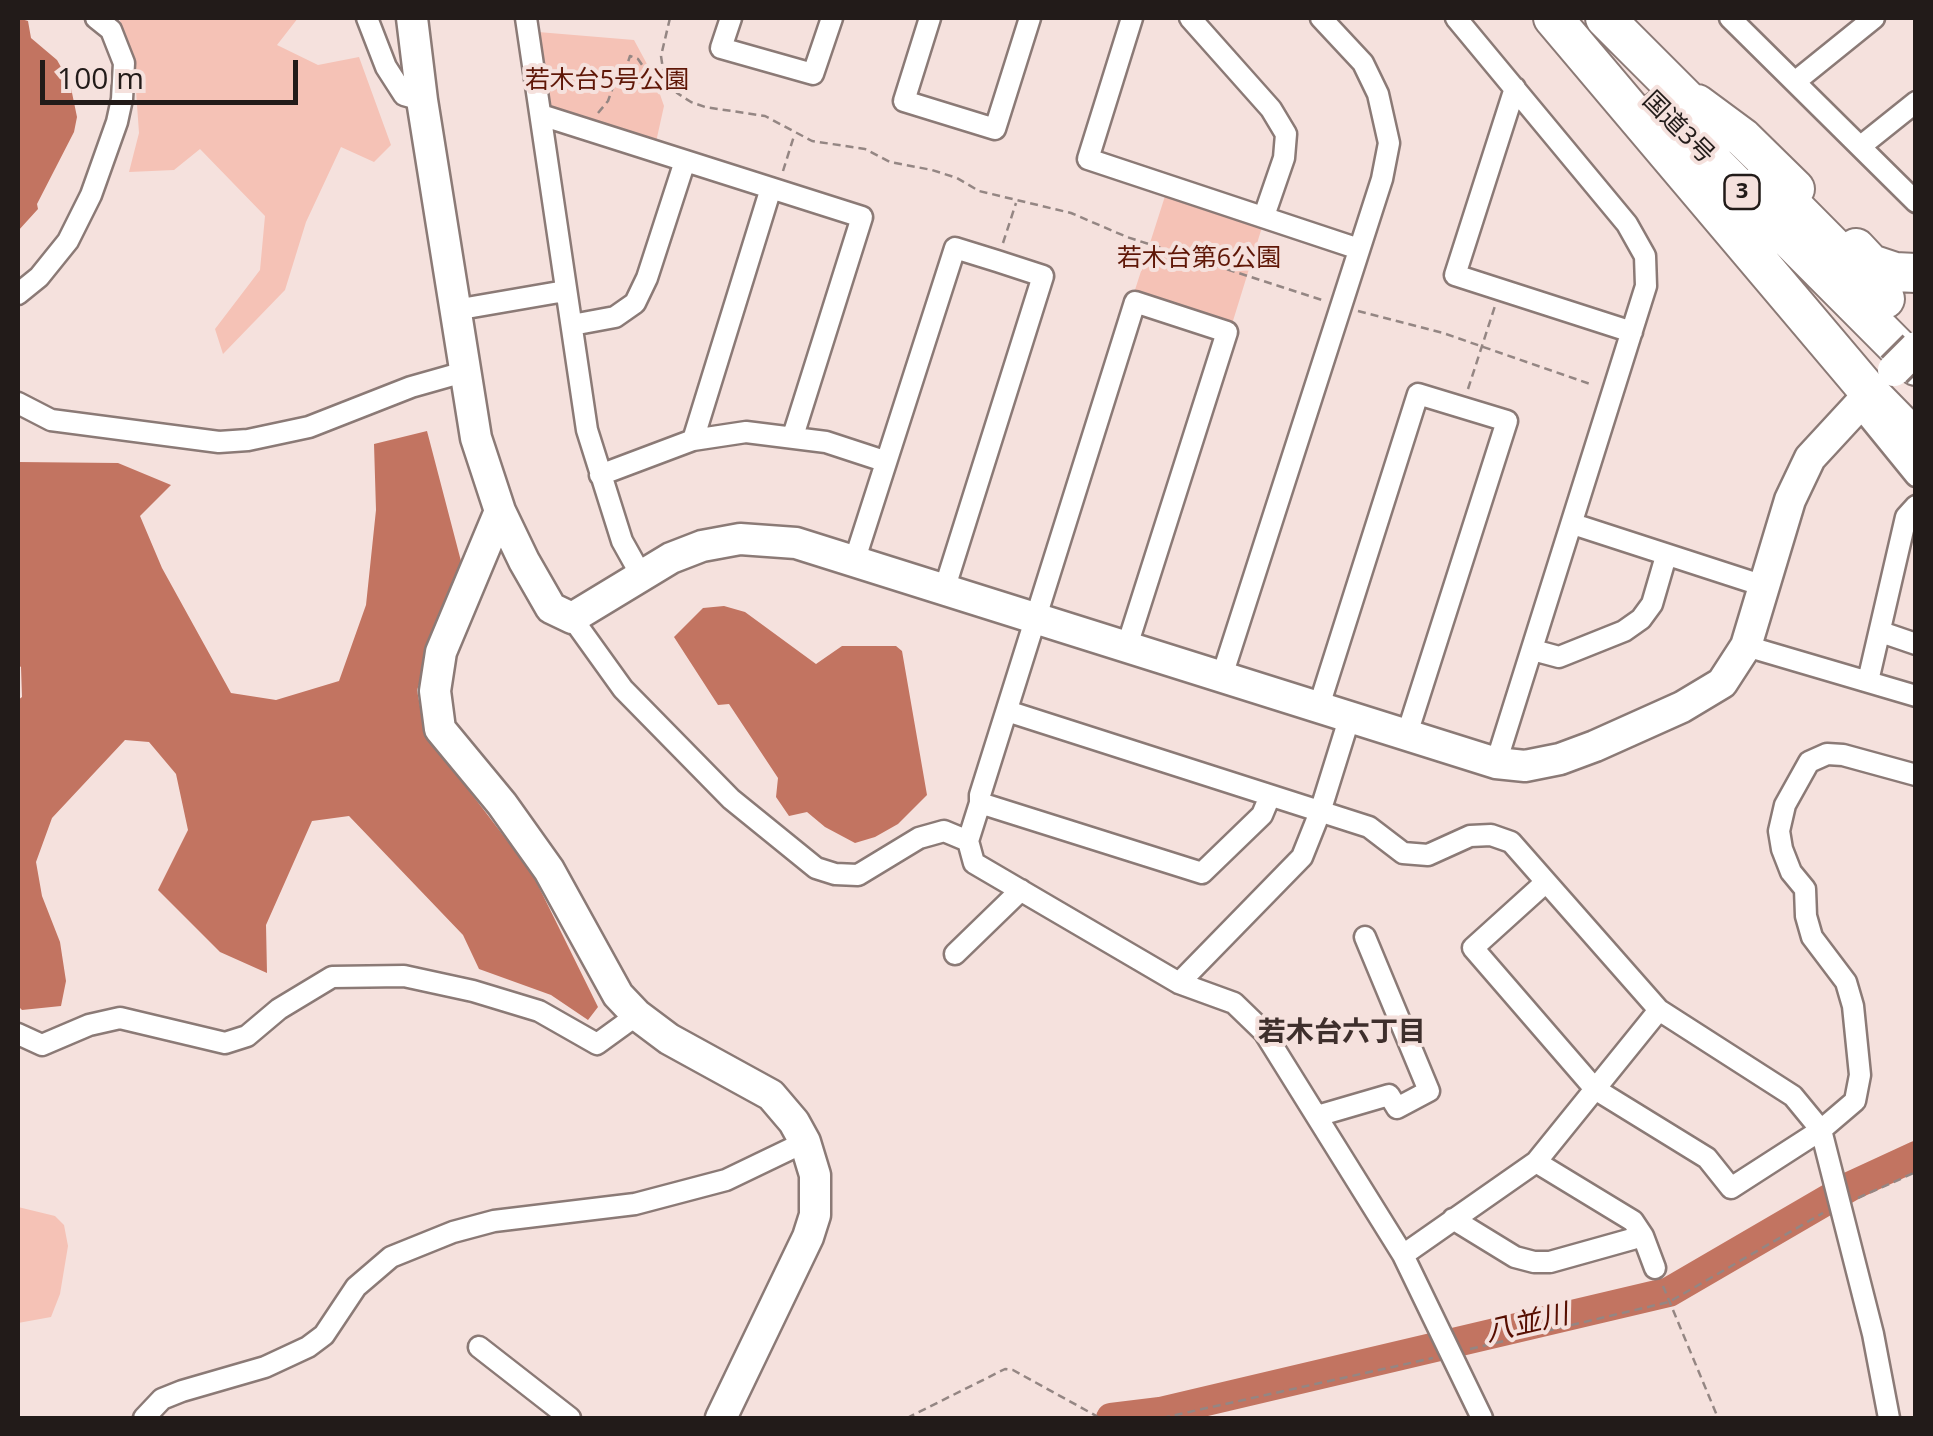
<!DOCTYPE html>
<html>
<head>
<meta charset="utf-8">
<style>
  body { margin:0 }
  #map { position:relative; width:1933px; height:1436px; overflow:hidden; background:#f5e1dd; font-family:"Open Sans",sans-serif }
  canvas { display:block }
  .frame { position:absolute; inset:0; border:20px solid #221b19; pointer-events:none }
  .scale { position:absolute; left:40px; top:60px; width:258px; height:45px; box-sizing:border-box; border:5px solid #221b19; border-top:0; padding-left:12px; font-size:30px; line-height:35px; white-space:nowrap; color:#221b19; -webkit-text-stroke:8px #f5e1dd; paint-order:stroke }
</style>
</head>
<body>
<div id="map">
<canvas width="1933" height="1436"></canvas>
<div class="frame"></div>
<div class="scale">100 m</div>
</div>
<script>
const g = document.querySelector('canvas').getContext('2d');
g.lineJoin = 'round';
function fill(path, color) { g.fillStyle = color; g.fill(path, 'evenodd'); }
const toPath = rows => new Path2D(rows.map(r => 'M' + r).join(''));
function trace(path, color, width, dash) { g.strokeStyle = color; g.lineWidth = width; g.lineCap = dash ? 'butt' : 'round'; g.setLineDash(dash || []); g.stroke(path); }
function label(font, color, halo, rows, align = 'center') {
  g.font = font + ' "Open Sans","Noto Sans JP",sans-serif'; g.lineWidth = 8; g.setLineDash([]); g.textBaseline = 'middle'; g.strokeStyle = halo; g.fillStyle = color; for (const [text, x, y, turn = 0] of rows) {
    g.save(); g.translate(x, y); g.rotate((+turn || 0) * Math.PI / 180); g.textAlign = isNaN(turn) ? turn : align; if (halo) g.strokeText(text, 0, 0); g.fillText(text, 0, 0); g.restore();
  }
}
fill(toPath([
  [119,18,298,18,277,45,318,65,359,57,391,145,374,162,341,147,306,222,285,290,223,354,215,329,260,270,265,216,200,149,174,170,129,172,139,133,134,62],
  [538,32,634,40,654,77,664,106,656,142,552,110,547,104],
  [1166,193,1263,224,1232,324,1134,293],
  [18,1207,55,1216,64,1225,68,1246,60,1294,51,1317,18,1323]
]), '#f5c2b6');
fill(toPath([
  [18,18,28,21,31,38,57,60,70,83,77,117,74,132,37,204,38,209,18,231],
  [427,431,462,565,417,690,425,733,532,873,598,1007,588,1020,551,995,479,969,463,935,349,816,312,821,266,925,267,973,220,952,158,890,188,830,176,774,149,742,125,740,52,818,36,862,42,896,60,942,66,981,61,1006,22,1010,18,1006,18,700,22,697,21,667,18,665,18,462,118,463,171,485,140,516,162,568,231,693,276,700,339,681,366,605,376,510,374,444],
  [724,606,745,612,816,664,842,646,896,646,902,651,927,795,898,824,875,837,855,843,825,827,807,812,789,816,776,797,778,778,729,704,718,705,674,637,703,608]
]), '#c27461');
trace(toPath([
  [1111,1418,1160,1412,1669,1292,1851,1186,1916,1156]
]), '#c27461', 30);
const street = toPath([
  [367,18,386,67,404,95,422,100],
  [526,18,587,430,622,541,641,575],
  [731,18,721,48,813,74,832,18],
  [930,18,904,101,995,129,1030,18],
  [1132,18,1088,159,1359,249],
  [1190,18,1271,109,1286,134,1284,158,1264,216],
  [1456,18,1627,224,1645,256,1646,286,1496,763],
  [1730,18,1916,202],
  [1796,81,1874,18],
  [1515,88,1455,275,1632,332],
  [541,115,862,217,793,436],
  [1861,146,1916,102],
  [18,294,39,277,68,241,91,195,117,122,122,99,124,63,111,30,96,18],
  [455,310,565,291],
  [572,325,615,317,635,303,647,278,685,161],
  [18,403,51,420,219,442,248,440,309,427,411,387,464,372],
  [1859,406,1916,476],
  [693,440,771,188],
  [600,475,693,440,746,432,826,442,884,461],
  [1573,524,1764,586],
  [855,559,955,248,997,261,1043,276,945,587],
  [572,618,623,689,731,799,816,868,835,874,858,875,919,838,944,831,968,841],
  [1881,632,1916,644],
  [1127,646,1227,332,1135,302,980,795,980,803,1202,873,1262,815,1270,796],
  [1746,646,1916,696],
  [1533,650,1559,657,1624,631,1641,619,1652,604,1666,556],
  [1222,676,1382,179,1389,143,1378,94,1363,63,1321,18],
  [1868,681,1906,517,1916,506],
  [1319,706,1418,394,1507,421,1407,734],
  [1007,711,1369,827,1403,853,1428,855,1470,836,1491,835,1511,842,1659,1010,1793,1096,1821,1130,1873,1334,1889,1418],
  [980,803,968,841,974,863,1179,983,1234,1003,1264,1032,1403,1255,1482,1418],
  [1546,882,1473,948,1595,1089,1707,1158,1731,1188,1821,1130,1855,1101,1860,1075,1853,1006,1846,982,1812,937,1806,916,1805,889,1791,872,1782,849,1779,831,1785,805,1809,762,1827,754,1843,755,1916,775],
  [955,954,1021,890],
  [1179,983,1302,857,1320,812,1350,716],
  [18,1034,42,1045,89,1025,120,1018,225,1043,247,1036,279,1009,332,977,404,976,473,991,539,1011,597,1044,637,1015],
  [1317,1116,1389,1095,1397,1108,1429,1091,1365,937],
  [1453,1219,1515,1257,1534,1262,1550,1262,1643,1236,1633,1221,1536,1162],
  [1643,1236,1655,1268],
  [1403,1255,1536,1162,1659,1010],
  [479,1347,570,1418],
  [144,1418,162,1399,182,1391,265,1367,308,1347,324,1335,356,1287,391,1257,453,1232,494,1221,635,1204,726,1180,805,1142]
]);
const secondary = toPath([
  [412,18,422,100,476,438,500,511,524,561,551,608,572,618,671,558,702,546,740,539,796,543,1496,763,1525,766,1560,759,1595,746,1682,707,1722,683,1746,646,1790,500,1810,458,1870,393],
  [500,511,441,652,435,691,440,729,502,804,549,870,618,995,637,1015,669,1039,771,1095,794,1122,805,1142,815,1175,815,1215,808,1237,721,1418]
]);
const highway = toPath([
  [1553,18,1870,393,1916,440],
  [1605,18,1712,125],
  [1697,104,1743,138,1795,189],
  [1660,109,1916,366],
  [1765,178,1885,299],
  [1856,248,1871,264,1895,272,1916,273]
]);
trace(street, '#8b7a76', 25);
trace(secondary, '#8b7a76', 35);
trace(highway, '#8b7a76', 42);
trace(toPath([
  [670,18,661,56,664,76,677,93,691,102,705,107,765,116,812,141,865,149,890,162,932,170,957,178,979,191,1071,213,1127,237,1322,300],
  [598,113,608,101,618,73,624,74,630,56,638,59,651,78,664,73],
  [783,171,794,136],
  [1003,243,1016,203],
  [1358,311,1443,333,1593,385],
  [1468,389,1495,306],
  [1858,1198,1916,1172],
  [1663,1286,1718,1418],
  [1470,1349,1669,1302,1823,1213],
  [907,1418,1005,1369,1013,1370,1100,1418],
  [1162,1418,1433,1358]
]), '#948683', 2.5, [8, 5]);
trace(street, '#fff', 20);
trace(secondary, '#fff', 30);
trace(highway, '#fff', 38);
const primaryBridge = toPath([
  [1894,370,1916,348]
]);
trace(primaryBridge, '#8b7a76', 38, []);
trace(primaryBridge, '#fff', 32);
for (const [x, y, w] of [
  [1742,192,35]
]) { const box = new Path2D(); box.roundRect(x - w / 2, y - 17, w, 34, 8); g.fillStyle = '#f5e1dd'; g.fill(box); trace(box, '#221b19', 2.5); }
label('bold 22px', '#221b19', null, [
  ["3",1742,192]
]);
label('25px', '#5f1707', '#f5e1dd', [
  ["若木台5号公園",607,81],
  ["若木台第6公園",1199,259]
]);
label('25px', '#221b19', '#f5e1dd', [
  ["国道3号",1678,128,45]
]);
label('bold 28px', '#3e2f2c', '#f5e1dd', [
  ["若木台六丁目",1342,1033]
]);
label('italic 28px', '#570f01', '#f5e1dd', [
  ["八並川",1527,1324,-13]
]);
</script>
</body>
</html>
